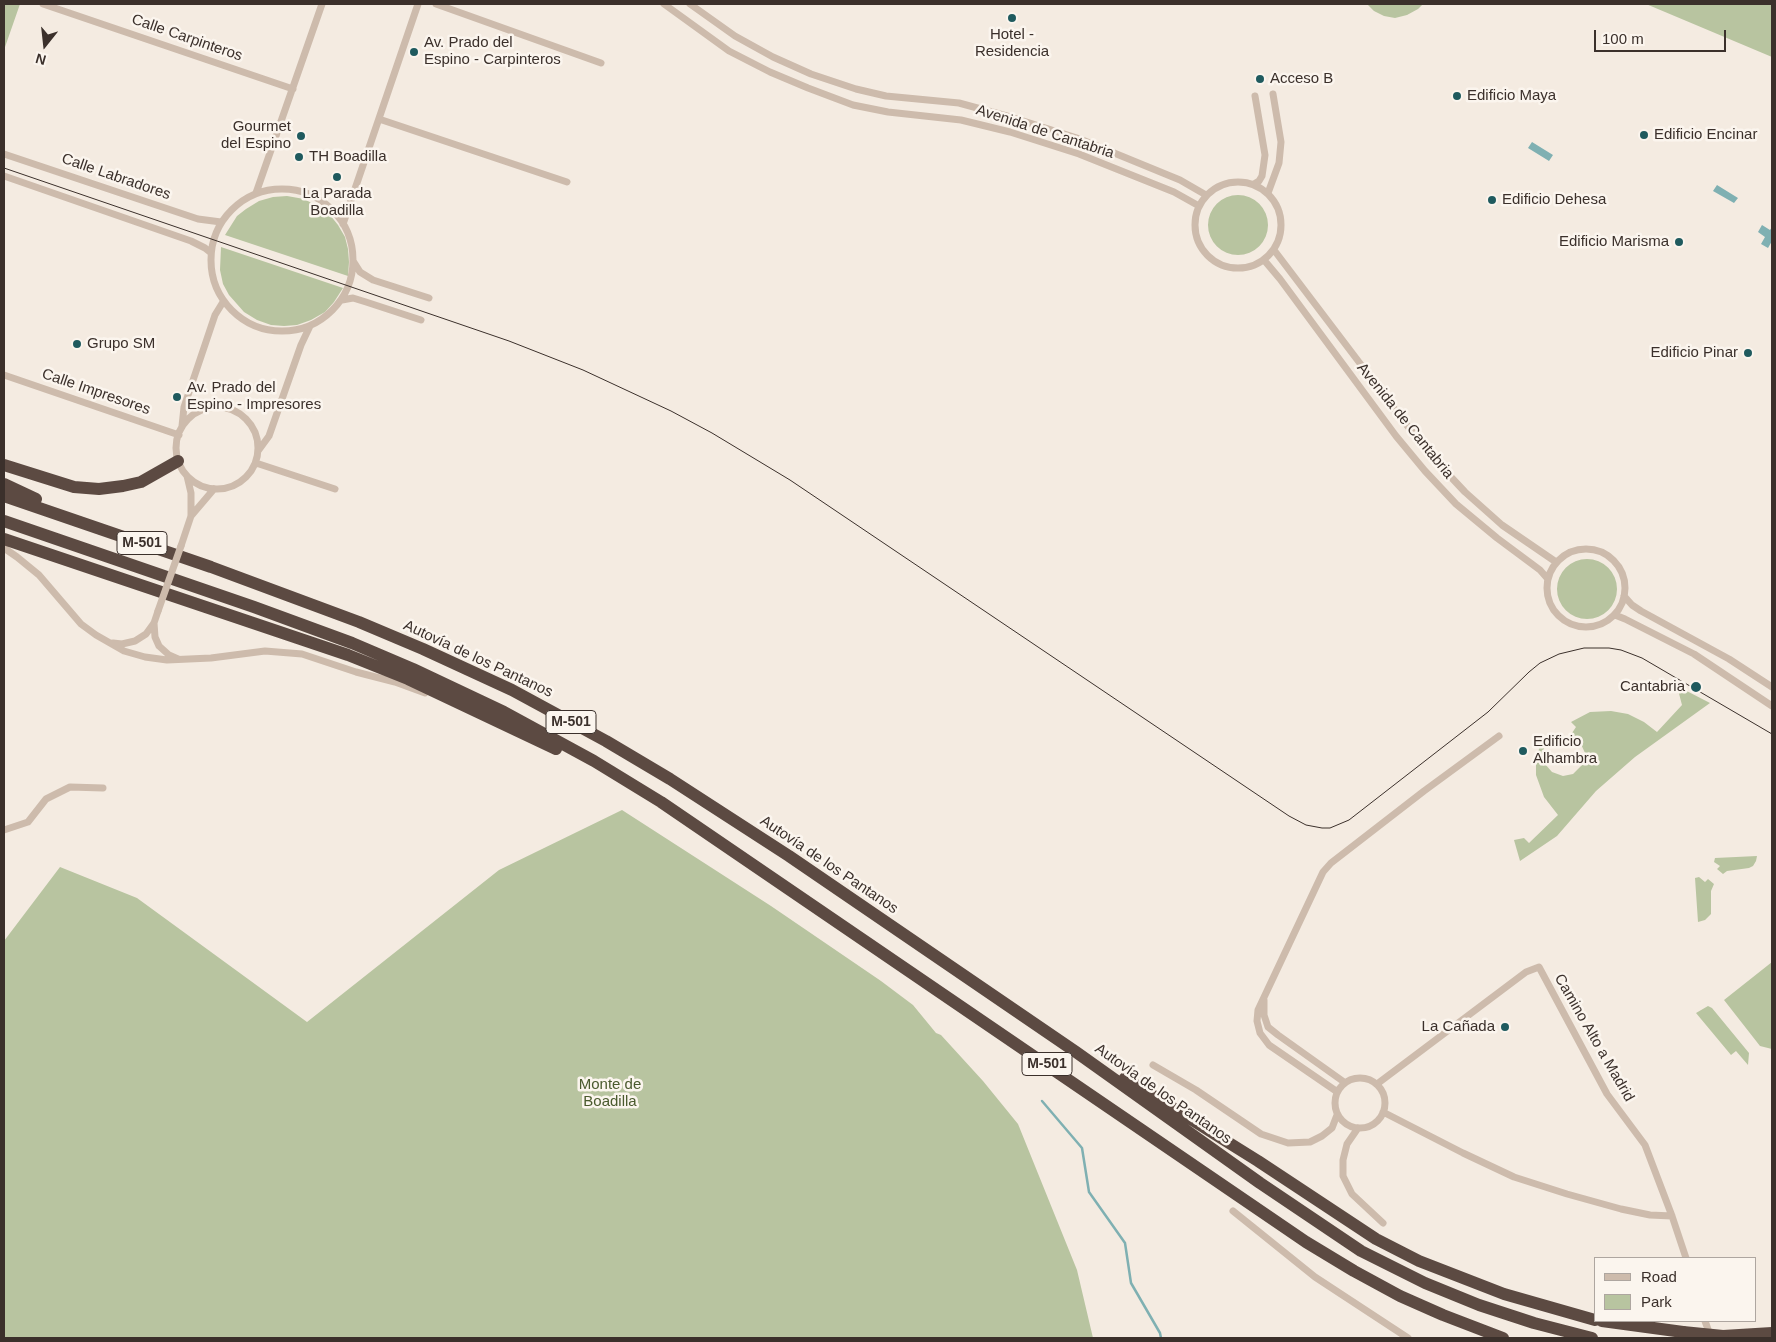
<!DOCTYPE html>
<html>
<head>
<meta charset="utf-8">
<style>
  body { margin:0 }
  #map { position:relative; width:1776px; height:1342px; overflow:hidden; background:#f4ebe1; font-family:Helvetica,sans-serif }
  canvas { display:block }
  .frame { position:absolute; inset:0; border:5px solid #3b302b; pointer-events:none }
  .legend { position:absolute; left:1594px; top:1257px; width:162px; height:65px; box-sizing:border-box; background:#fbf5ee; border:1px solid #aea6a0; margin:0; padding:6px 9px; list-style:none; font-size:15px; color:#3b302b }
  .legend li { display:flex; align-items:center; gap:10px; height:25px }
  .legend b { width:25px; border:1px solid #aea6a0 }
  .north { position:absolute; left:20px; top:20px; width:50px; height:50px; -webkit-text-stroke:4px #fbf5ee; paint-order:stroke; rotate:196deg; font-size:14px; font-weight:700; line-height:20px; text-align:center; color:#3b302b }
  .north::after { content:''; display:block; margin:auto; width:18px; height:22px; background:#3b302b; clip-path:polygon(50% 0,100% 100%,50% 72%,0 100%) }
  .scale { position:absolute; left:1594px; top:30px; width:132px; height:22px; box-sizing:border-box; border:2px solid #3b302b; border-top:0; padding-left:6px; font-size:15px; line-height:18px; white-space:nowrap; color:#3b302b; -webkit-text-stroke:4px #fbf5ee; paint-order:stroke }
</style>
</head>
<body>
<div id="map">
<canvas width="1776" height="1342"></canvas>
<div class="frame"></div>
<ul class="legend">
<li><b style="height:6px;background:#cdbbac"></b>Road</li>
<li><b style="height:14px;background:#b8c4a0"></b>Park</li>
</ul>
<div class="north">N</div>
<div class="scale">100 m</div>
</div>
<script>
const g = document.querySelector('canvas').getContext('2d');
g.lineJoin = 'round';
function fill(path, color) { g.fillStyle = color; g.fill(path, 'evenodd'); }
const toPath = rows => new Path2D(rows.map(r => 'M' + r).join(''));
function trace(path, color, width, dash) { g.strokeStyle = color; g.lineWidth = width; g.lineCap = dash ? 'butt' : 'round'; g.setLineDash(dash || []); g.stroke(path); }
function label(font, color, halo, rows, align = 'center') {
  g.font = font + ' Helvetica,sans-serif'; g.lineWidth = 5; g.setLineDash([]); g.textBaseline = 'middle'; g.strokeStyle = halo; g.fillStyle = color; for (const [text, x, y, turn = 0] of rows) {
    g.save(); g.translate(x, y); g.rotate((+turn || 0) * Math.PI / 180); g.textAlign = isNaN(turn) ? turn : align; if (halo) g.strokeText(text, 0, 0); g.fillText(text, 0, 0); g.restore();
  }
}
fill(toPath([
  [4,4,20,4,4,50],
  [1367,4,1423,4,1418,9,1407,15,1395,18,1384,16,1374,11],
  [1646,4,1772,4,1772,57],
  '1208 225a30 30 0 1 1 60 0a30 30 0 1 1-60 0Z',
  [287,196,304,199,319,207,330,215,338,225,345,237,348,249,349,262,348,276,225,235,237,216,246,209,259,201,273,197],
  [221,247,343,288,334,302,325,312,311,320,297,325,284,326,271,325,257,320,244,312,229,295,223,284,220,270],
  '1557 589a30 30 0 1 1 60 0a30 30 0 1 1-60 0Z',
  [1677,686,1710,703,1635,757,1596,791,1557,836,1520,861,1514,840,1524,838,1529,843,1558,815,1544,797,1536,775,1536,758,1541,743,1545,736,1549,740,1544,747,1543,755,1545,764,1552,772,1563,776,1573,774,1582,765,1585,753,1580,742,1570,736,1576,727,1571,722,1590,712,1611,711,1628,714,1644,722,1657,732,1682,705],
  [622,810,771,906,881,981,913,1005,936,1033,941,1035,983,1081,1018,1124,1077,1270,1093,1338,4,1338,4,941,60,867,137,898,307,1022,499,870],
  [1757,856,1756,861,1753,866,1749,868,1727,871,1723,874,1717,869,1720,866,1714,862,1715,858],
  [1699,877,1705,882,1708,879,1714,884,1711,891,1711,914,1705,920,1698,922,1695,878],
  [1772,962,1772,1049,1760,1046,1724,1000],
  [1708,1006,1712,1008,1749,1053,1748,1065,1736,1051,1731,1055,1696,1013]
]), '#b8c4a0');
fill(toPath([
  [1532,142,1553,155,1549,161,1528,148],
  [1717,185,1738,198,1734,203,1713,191],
  [1762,225,1770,230,1772,227,1772,241,1768,248,1761,244,1765,237,1758,232]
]), '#7fb0b2');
trace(toPath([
  [1042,1101,1082,1148,1089,1192,1125,1243,1131,1283,1160,1333,1161,1338]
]), '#7fb0b2', 2.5);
trace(toPath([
  [43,4,293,89],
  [436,4,601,63],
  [664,4,729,51,770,72,808,88,853,105,888,112,961,120,1010,132,1079,154,1174,192,1199,206],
  [690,4,735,36,773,57,811,74,856,89,886,96,959,103,1014,118,1080,139,1180,180,1206,195],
  [379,119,567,182],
  [4,154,198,219,221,222],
  [4,176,191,241,205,248,210,252],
  '1195 225a43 43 0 1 1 86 0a43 43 0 1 1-86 0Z',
  [1254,184,1259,181,1262,176,1265,155,1255,96],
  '211 260a71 71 0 1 1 142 0a71 71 0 1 1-142 0Z',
  [256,193,322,4],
  [1268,193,1279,163,1281,142,1273,94],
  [343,224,418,4],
  [1274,250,1406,424,1434,459,1465,492,1502,525,1556,562],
  [1264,260,1280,279,1396,436,1425,471,1456,504,1497,538,1540,570,1547,578],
  [353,261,360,272,373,280,429,298],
  [342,300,353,298,366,302,421,320],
  [4,375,179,435],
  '176 448a41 41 0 1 1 82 0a41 41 0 1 1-82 0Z',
  [182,426,184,407,215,315,223,302],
  [258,451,269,436,301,345,310,326],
  [256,463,335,489],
  [191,516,214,489],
  [181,546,191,516,191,493,187,476],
  [4,548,17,557,39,575,81,624,96,635,124,651,145,657,167,660,211,658,265,651,302,654,356,672,395,682,425,693],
  '1547 588a39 39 0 1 1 78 0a39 39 0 1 1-78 0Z',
  [1624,596,1632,605,1641,611,1729,659,1772,687],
  [1615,615,1625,619,1694,654,1772,706],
  [154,623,155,637,159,646,169,655,178,659],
  [113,643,122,644,135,641,146,634,154,623,158,611],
  [4,830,28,822,46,799,70,787,103,788],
  [1264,1000,1264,1015,1268,1027,1278,1035,1344,1082],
  [1153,1065,1196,1090,1261,1134,1288,1143,1310,1142,1322,1136,1332,1128,1337,1115],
  '1335 1103a25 25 0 1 1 50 0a25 25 0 1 1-50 0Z',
  [1377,1084,1526,972,1539,967,1607,1094,1645,1145,1672,1216,1686,1258],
  [1336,1091,1269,1045,1260,1033,1257,1021,1258,1010,1323,872,1331,863,1424,791,1499,736],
  [1383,1112,1463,1153,1514,1177,1567,1194,1621,1209,1650,1215,1672,1216],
  [1358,1128,1347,1144,1343,1160,1343,1176,1352,1194,1383,1223],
  [1233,1211,1315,1277,1408,1338],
  [1705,1321,1710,1335]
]), '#cdbbac', 7);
trace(toPath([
  [4,465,74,487,99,489,123,486,141,482,178,461],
  [4,484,36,499],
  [4,496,211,567,359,622,423,649,512,690,606,741,670,779,789,856,1076,1052,1260,1183,1361,1251,1425,1283,1479,1305,1534,1323,1592,1338],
  [4,521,254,607,352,643,413,669,504,712,594,761,661,802,1306,1242,1354,1271,1400,1296,1443,1315,1503,1338],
  [4,539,348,655,408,679,556,749],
  [1125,1078,1258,1161,1376,1239,1419,1261,1504,1294,1595,1320],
  [1602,1321,1683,1332],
  [1723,1336,1772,1333]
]), '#5c4a42', 12);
trace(toPath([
  [4,168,509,341,583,370,671,411,712,433,790,480,1289,816,1306,825,1322,828,1330,828,1349,820,1488,712,1529,672,1540,663,1559,654,1584,648,1609,648,1621,650,1642,658,1772,734]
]), '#3b302b', 1);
trace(toPath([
  [158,611,181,546]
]), '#cdbbac', 7);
trace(toPath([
  [1683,1332,1723,1336]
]), '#5c4a42', 12);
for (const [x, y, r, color] of [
  [1012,18,5,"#1f5a5e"],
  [414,52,5,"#1f5a5e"],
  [1260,79,5,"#1f5a5e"],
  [1457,96,5,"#1f5a5e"],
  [1644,135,5,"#1f5a5e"],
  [301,136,5,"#1f5a5e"],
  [299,157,5,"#1f5a5e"],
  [337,177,5,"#1f5a5e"],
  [1492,200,5,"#1f5a5e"],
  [1679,242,5,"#1f5a5e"],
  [77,344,5,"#1f5a5e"],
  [1748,353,5,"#1f5a5e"],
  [177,397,5,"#1f5a5e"],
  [1696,687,6,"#1f5a5e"],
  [1523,751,5,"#1f5a5e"],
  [1505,1027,5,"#1f5a5e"]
]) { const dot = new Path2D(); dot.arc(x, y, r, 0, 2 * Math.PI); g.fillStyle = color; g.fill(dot); trace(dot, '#fbf5ee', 2); }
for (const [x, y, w] of [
  [142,543,50],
  [571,722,50],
  [1047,1064,50]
]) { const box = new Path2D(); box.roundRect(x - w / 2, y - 11.5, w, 23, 4); g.fillStyle = '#fbf5ee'; g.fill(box); trace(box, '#3b302b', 1); }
label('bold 14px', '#3b302b', null, [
  ["M-501",142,543],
  ["M-501",571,722],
  ["M-501",1047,1064]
]);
label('15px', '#3b302b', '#fbf5ee', [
  ["Hotel -",1012,35,"center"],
  ["Residencia",1012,52,"center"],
  ["Av. Prado del",424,43],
  ["Espino - Carpinteros",424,60],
  ["Acceso B",1270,79],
  ["Edificio Maya",1467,96],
  ["Gourmet",291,127,"right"],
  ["del Espino",291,144,"right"],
  ["Edificio Encinar",1654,135],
  ["TH Boadilla",309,157],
  ["La Parada",337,194,"center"],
  ["Boadilla",337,211,"center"],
  ["Edificio Dehesa",1502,200],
  ["Edificio Marisma",1669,242,"right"],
  ["Grupo SM",87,344],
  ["Edificio Pinar",1738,353,"right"],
  ["Av. Prado del",187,388],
  ["Espino - Impresores",187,405],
  ["Cantabria",1685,687,"right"],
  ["Edificio",1533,742],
  ["Alhambra",1533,759],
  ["La Cañada",1495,1027,"right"]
], 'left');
label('15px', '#3b302b', '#fbf5ee', [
  ["Calle Carpinteros",187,38,19],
  ["Avenida de Cantabria",1045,132,18],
  ["Calle Labradores",116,177,19],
  ["Calle Impresores",96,392,19],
  ["Avenida de Cantabria",1405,421,51],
  ["Autovía de los Pantanos",478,659,25],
  ["Autovía de los Pantanos",829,865,34],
  ["Camino Alto a Madrid",1594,1038,60],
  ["Autovía de los Pantanos",1163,1094,35]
]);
label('15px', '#4a5a2e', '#fbf5ee', [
  ["Monte de",610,1085],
  ["Boadilla",610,1102]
]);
</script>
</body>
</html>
